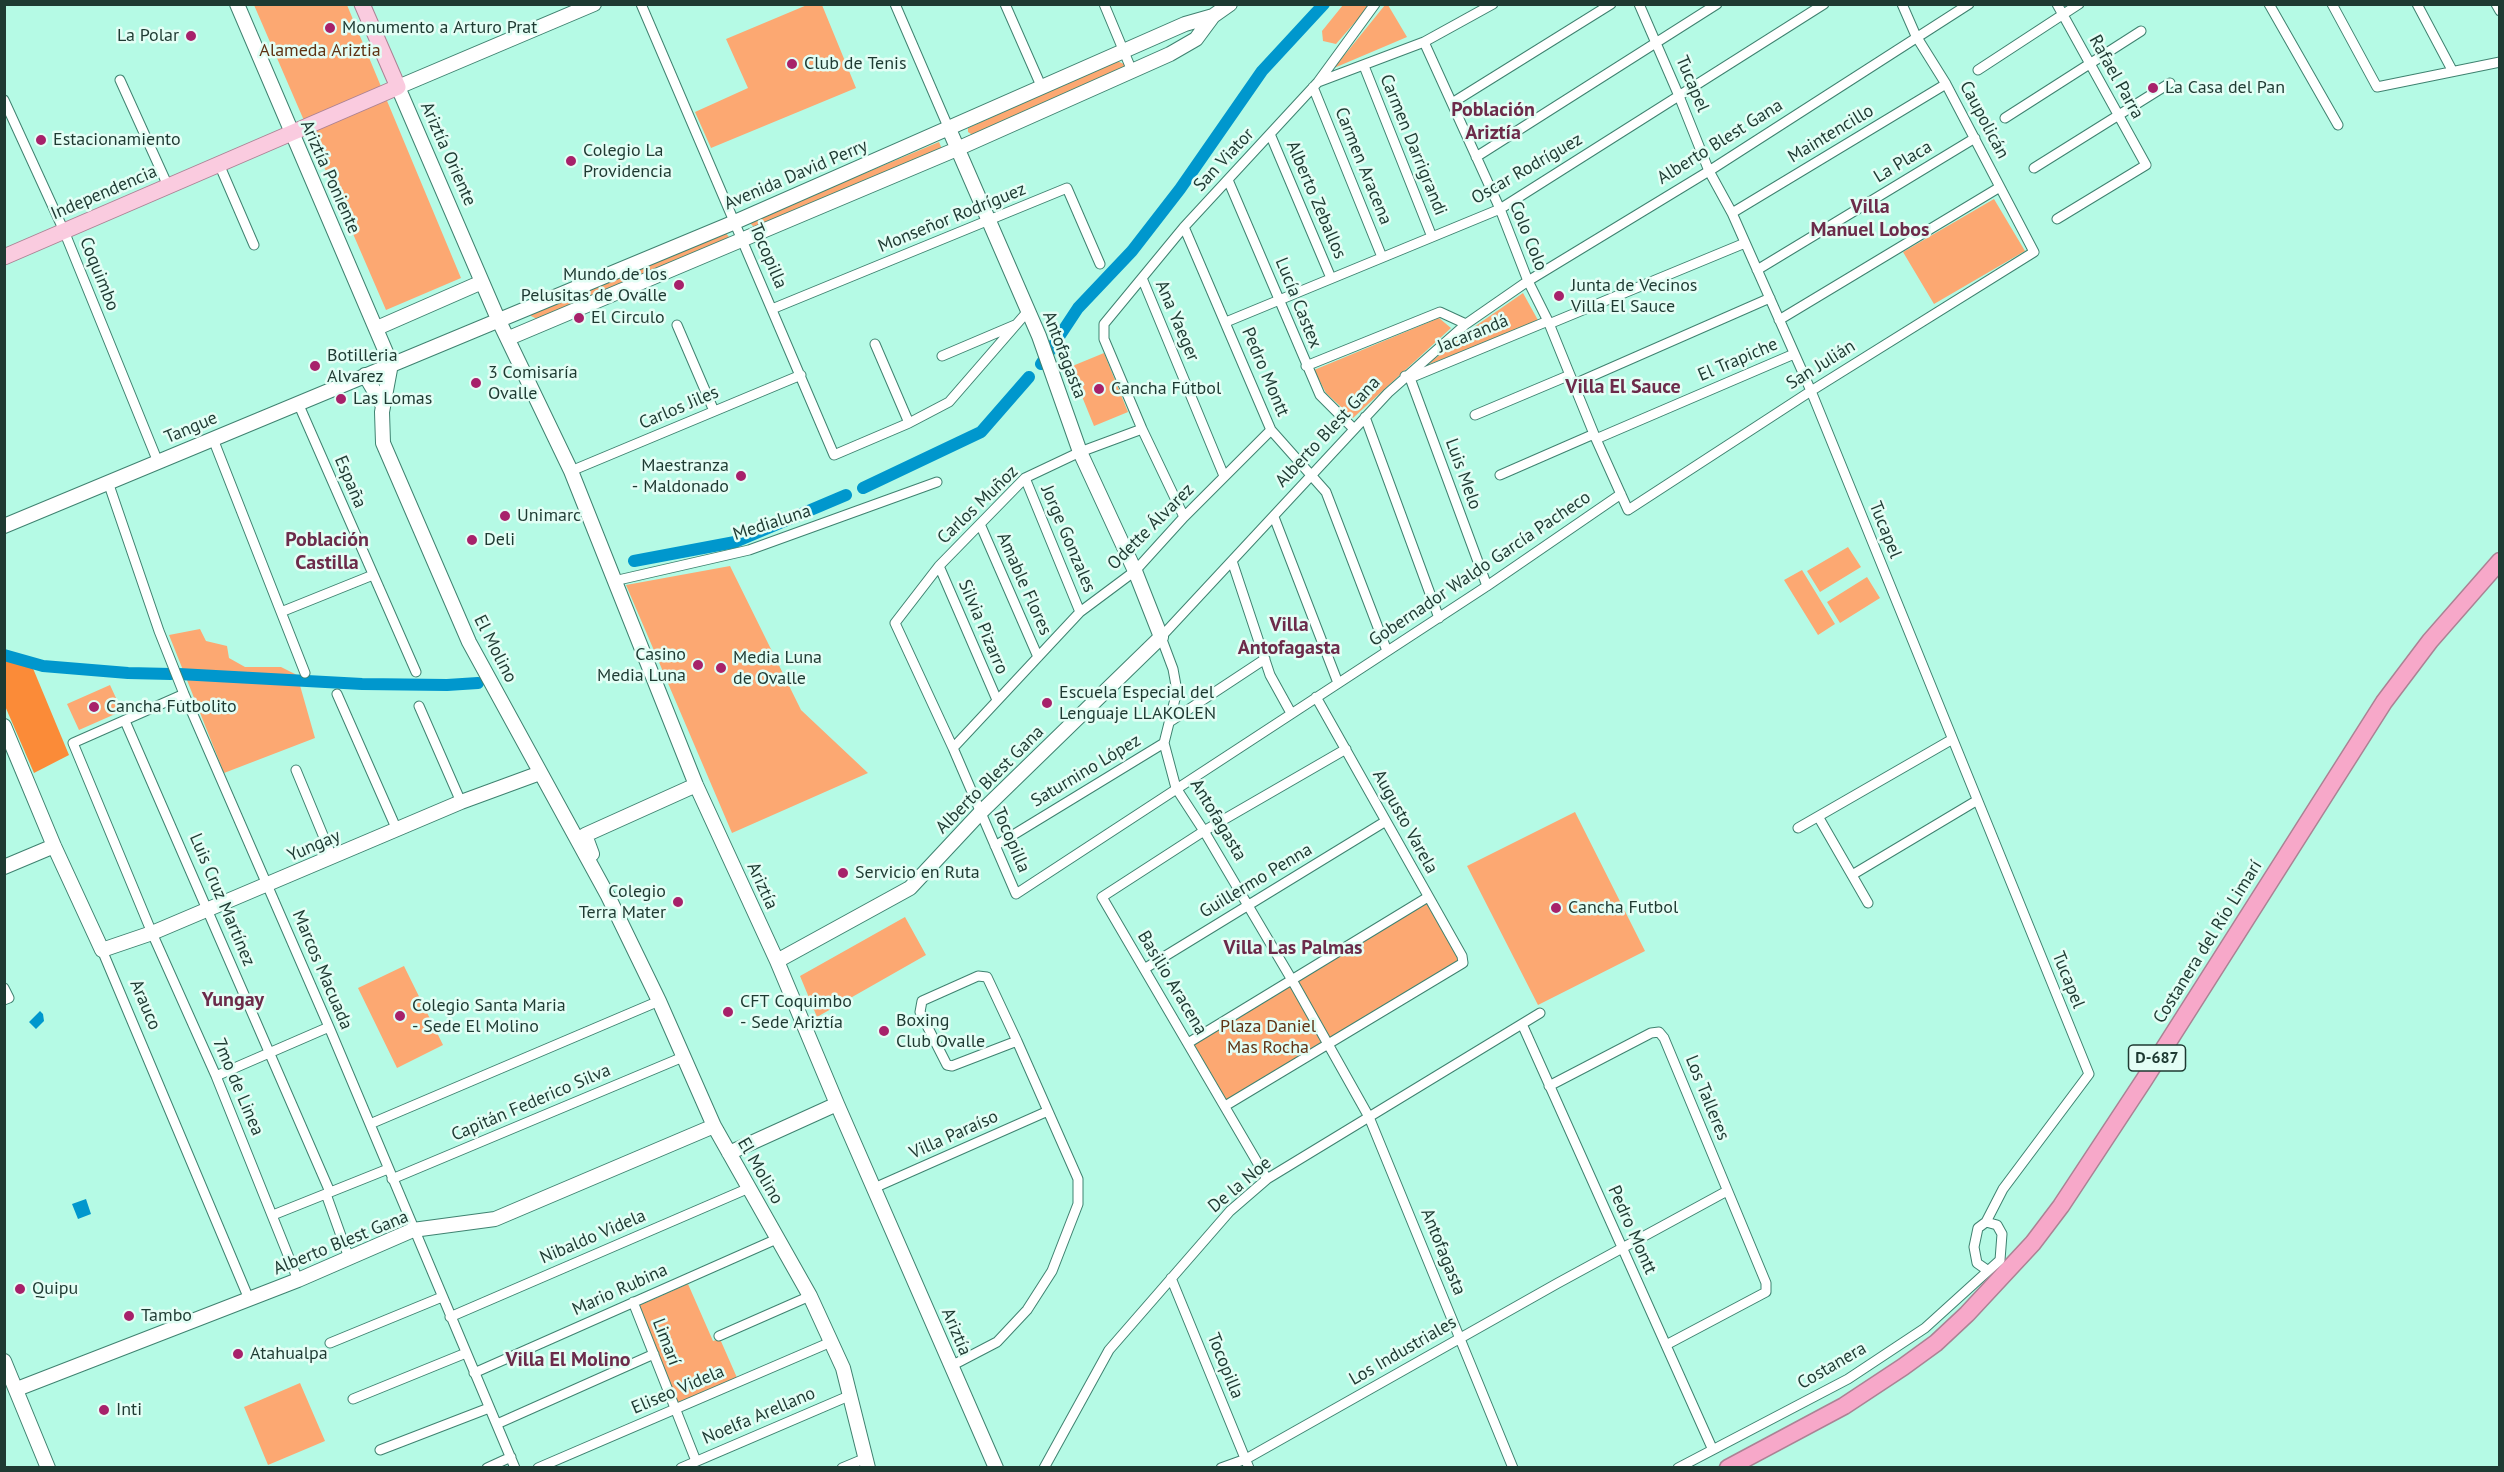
<!DOCTYPE html>
<html>
<head>
<meta charset="utf-8">
<style>
  body { margin:0 }
  #map { position:relative; width:2504px; height:1472px; overflow:hidden; background:#b5fae5; font-family:"PT Sans",sans-serif }
  canvas { display:block }
  .frame { position:absolute; inset:0; border:6px solid #1e3a32; pointer-events:none }
</style>
</head>
<body>
<div id="map">
<canvas width="2504" height="1472"></canvas>
<div class="frame"></div>
</div>
<script>
const g = document.querySelector('canvas').getContext('2d');
g.lineJoin = 'round';
function fill(path, color) { g.fillStyle = color; g.fill(path, 'evenodd'); }
const toPath = rows => new Path2D(rows.map(r => 'M' + r).join(''));
function trace(path, color, width, dash) { g.strokeStyle = color; g.lineWidth = width; g.lineCap = dash ? 'butt' : 'round'; g.setLineDash(dash || []); g.stroke(path); }
function label(font, color, halo, rows, align = 'center') {
  g.font = font + ' "PT Sans",sans-serif'; g.lineWidth = 5; g.setLineDash([]); g.textBaseline = 'middle'; g.strokeStyle = halo; g.fillStyle = color; for (const [text, x, y, turn = 0] of rows) {
    g.save(); g.translate(x, y); g.rotate((+turn || 0) * Math.PI / 180); g.textAlign = isNaN(turn) ? turn : align; if (halo) g.strokeText(text, 0, 0); g.fillText(text, 0, 0); g.restore();
  }
}
fill(toPath([
  [254,5,347,5,461,278,386,310],
  [807,5,822,5,856,88,711,148,695,112,748,88,726,39],
  [1343,5,1370,5,1336,44,1323,41,1322,31],
  [1385,5,1388,5,1407,37,1334,68],
  [1117,61,1124,64,1125,67,974,136,968,132,968,128],
  [939,142,942,149,755,228,749,222],
  [1994,199,2025,251,1934,304,1903,252],
  [725,232,729,237,728,240,537,319,531,316,531,314],
  [1523,293,1539,322,1427,365,1474,327],
  [1439,318,1451,328,1353,418,1326,393,1314,370],
  [1104,353,1128,412,1094,426,1070,367],
  [1848,547,1861,567,1820,592,1807,571],
  [730,566,801,710,868,773,732,833,626,585],
  [1802,570,1835,624,1818,635,1784,580],
  [1867,577,1880,598,1840,623,1827,602],
  [200,629,206,641,227,646,229,658,245,667,281,667,297,675,315,738,224,773,169,635],
  [110,685,122,711,79,730,67,704],
  [1575,812,1645,951,1538,1005,1467,866],
  [1428,901,1463,962,1329,1039,1296,981],
  [905,917,926,955,817,1017,800,976],
  [404,966,443,1045,397,1068,358,988],
  [1291,984,1324,1042,1226,1100,1194,1045],
  [688,1284,713,1341,720,1339,738,1380,678,1404,638,1306],
  [300,1383,325,1441,268,1465,244,1407]
]), '#fca872');
fill(toPath([
  [5,658,32,666,69,755,34,773,5,706]
]), '#fb8b38');
fill(toPath([
  [40,1011,43,1014,44,1021,36,1029,29,1022],
  [86,1199,91,1214,78,1219,72,1204]
]), '#0097cd');
trace(toPath([
  [1041,364,1078,308,1132,251,1180,189,1262,71,1324,4],
  [863,488,981,432,1029,377],
  [634,561,735,542,846,495],
  [4,655,43,666,128,673,171,674],
  [179,674,362,684,447,685,478,683]
]), '#0097cd', 12);
const street = toPath([
  [641,4,834,455,909,423,949,402,1028,311],
  [895,4,949,129],
  [1005,4,1042,88],
  [1104,4,1132,71],
  [1639,4,1679,96,1709,171,1732,213,1811,391,2089,1074,2003,1189,1986,1222,1978,1228,1974,1247,1977,1263,1987,1270],
  [2269,4,2338,125],
  [2332,4,2377,87,2500,62],
  [2417,4,2452,70],
  [2496,4,2500,11],
  [1424,42,1500,209,1528,281,1548,321,1596,439,1628,510,1811,391,2034,252,1946,84,1916,36,1902,4],
  [1364,66,1432,237],
  [1978,70,2079,4],
  [120,80,168,186],
  [1318,82,1424,42,1493,4],
  [1313,87,1382,257],
  [4,100,64,231,158,462],
  [1452,103,1611,4],
  [2005,118,2141,31],
  [1270,134,1331,278],
  [1476,157,1717,4],
  [219,164,254,245],
  [2034,168,2170,83],
  [1228,180,1320,395,1353,428],
  [1732,213,1946,84],
  [2057,219,2146,165,2057,4],
  [1184,227,1271,430,1326,492,1387,651],
  [1757,270,1975,138],
  [1142,278,1224,476],
  [772,309,1067,188,1100,264],
  [1779,320,2000,187],
  [1226,322,1500,209,1824,4],
  [1549,324,1745,243],
  [677,325,714,411],
  [875,344,909,423],
  [942,356,1015,325],
  [1306,366,1440,312,1466,324],
  [1405,376,1410,378,1487,586],
  [1410,378,1548,321],
  [1574,384,1770,298],
  [298,403,416,672],
  [1475,415,1570,375],
  [1365,417,1439,618],
  [1142,429,1080,452,1025,478,939,566,895,623,953,748,1016,894,1487,586,1621,494],
  [213,439,305,673],
  [1596,439,1794,354],
  [571,471,801,375],
  [1500,475,1594,434],
  [1025,478,1080,612],
  [108,482,159,631,184,694,329,1027,515,1468],
  [1184,517,1142,429,1104,339,1104,324,1184,227,1318,82,1375,4],
  [1274,517,1338,683],
  [980,524,1038,657],
  [1232,561,1270,675,1291,713],
  [939,566,997,700],
  [614,581,749,550,937,482],
  [281,612,373,575],
  [184,694,73,743,152,933,216,1076,298,1280],
  [337,694,397,830],
  [419,706,461,802],
  [125,721,330,1192],
  [1171,721,1265,659],
  [953,748,1080,612,1135,571,1184,517,1271,430],
  [296,770,332,857],
  [1819,818,1868,903],
  [1798,828,1951,740],
  [995,846,1164,743],
  [1852,875,1976,801],
  [102,950,249,1299],
  [1144,969,1386,821],
  [4,988,9,998,4,1000],
  [1522,1024,1712,1448],
  [1188,1043,1428,897],
  [216,1076,329,1027],
  [1549,1086,1651,1033,1659,1032,1664,1038,1766,1283,1766,1292,1666,1345],
  [1225,1106,1463,963,1462,956,1316,697],
  [370,1124,659,1001],
  [392,1179,683,1057],
  [1267,1179,1102,897,1204,831,1346,749],
  [874,1188,1048,1111],
  [326,1194,349,1258],
  [273,1215,388,1169],
  [1171,1278,1249,1468],
  [633,1302,696,1461],
  [450,1317,749,1188],
  [719,1336,810,1296],
  [330,1343,442,1297],
  [951,1366,997,1342,1027,1310,1052,1271,1078,1204,1078,1179,1017,1041,987,977,978,976,922,1001,920,1012,947,1065,952,1066,1017,1041],
  [474,1373,779,1238],
  [353,1399,466,1353],
  [497,1424,654,1354],
  [380,1450,489,1408],
  [487,1468,511,1457],
  [538,1468,831,1342],
  [681,1468,851,1395],
  [842,1468,866,1458],
  [1044,1468,1109,1350,1230,1211,1267,1179,1540,1013],
  [1221,1468,1246,1459,1558,1283,1727,1191],
  [1513,1468,1369,1117,1292,980,1204,831,1176,788,1164,743,1177,691,1173,669,1161,637,1388,393,1466,324,1528,281,1709,171,1969,4],
  [1678,1468,1848,1379,1925,1328,2000,1260,2002,1234,1997,1225,1986,1222]
]);
const secondary = toPath([
  [237,4,391,364,382,412,383,443,469,642,608,896,659,1001,714,1126,810,1296,843,1368,868,1468],
  [594,4,398,87,498,319,571,471,696,785,777,961,837,1104,996,1468],
  [377,328,482,282],
  [509,338,957,149,1170,54,1196,39,1213,16,1230,4],
  [365,375,383,406],
  [4,526,735,222,1185,24,1213,16],
  [4,726,54,846,102,950,152,933,461,802,540,773],
  [592,854,585,835,696,785],
  [4,867,54,846],
  [777,961,910,888,981,812,1161,637,1135,571,1080,452,1039,336,949,129],
  [729,1153,837,1104],
  [4,1361,48,1468],
  [17,1389,298,1280,413,1230,495,1219,714,1126]
]);
const primary = toPath([
  [4,257,398,87,362,4]
]);
const highway = toPath([
  [1728,1468,1844,1406,1903,1367,1936,1343,1967,1314,2033,1243,2061,1206,2144,1080,2384,702,2430,641,2500,561]
]);
trace(street, '#3f8270', 11);
trace(secondary, '#3f8270', 16);
trace(primary, '#ab8294', 17);
trace(highway, '#ab8294', 19);
trace(street, '#fff', 9);
trace(secondary, '#fff', 14);
trace(primary, '#facbdf', 15);
trace(highway, '#f7a8c9', 16);
for (const [x, y, r, color] of [
  [330,28,6,"#a7216a"],
  [191,36,6,"#a7216a"],
  [792,64,6,"#a7216a"],
  [2153,88,6,"#a7216a"],
  [41,140,6,"#a7216a"],
  [571,161,6,"#a7216a"],
  [679,285,6,"#a7216a"],
  [1559,296,6,"#a7216a"],
  [579,318,6,"#a7216a"],
  [315,366,6,"#a7216a"],
  [476,383,6,"#a7216a"],
  [1099,389,6,"#a7216a"],
  [341,399,6,"#a7216a"],
  [741,476,6,"#a7216a"],
  [505,516,6,"#a7216a"],
  [472,540,6,"#a7216a"],
  [698,665,6,"#a7216a"],
  [721,668,6,"#a7216a"],
  [1047,703,6,"#a7216a"],
  [94,707,6,"#a7216a"],
  [843,873,6,"#a7216a"],
  [678,902,6,"#a7216a"],
  [1556,908,6,"#a7216a"],
  [728,1012,6,"#a7216a"],
  [400,1016,6,"#a7216a"],
  [884,1031,6,"#a7216a"],
  [20,1289,6,"#a7216a"],
  [129,1316,6,"#a7216a"],
  [238,1354,6,"#a7216a"],
  [104,1410,6,"#a7216a"]
]) { const dot = new Path2D(); dot.arc(x, y, r, 0, 2 * Math.PI); g.fillStyle = color; g.fill(dot); trace(dot, '#e3fef5', 2); }
for (const [x, y, w] of [
  [2157,1058,57]
]) { const box = new Path2D(); box.roundRect(x - w / 2, y - 13, w, 26, 4.5); g.fillStyle = '#e3fef5'; g.fill(box); trace(box, '#1e3a32', 1.5); }
label('bold 16px', '#1e3a32', null, [
  ["D-687",2157,1058]
]);
label('18px', '#1e3a32', '#e3fef5', [
  ["Monumento a Arturo Prat",342,28],
  ["La Polar",179,36,"right"],
  ["Club de Tenis",804,64],
  ["La Casa del Pan",2165,88],
  ["Estacionamiento",53,140],
  ["Colegio La",583,151],
  ["Providencia",583,172],
  ["Mundo de los",667,275,"right"],
  ["Pelusitas de Ovalle",667,296,"right"],
  ["Junta de Vecinos",1571,286],
  ["Villa El Sauce",1571,307],
  ["El Circulo",591,318],
  ["Botilleria",327,356],
  ["Alvarez",327,377],
  ["3 Comisaría",488,373],
  ["Ovalle",488,394],
  ["Cancha Fútbol",1111,389],
  ["Las Lomas",353,399],
  ["Maestranza",729,466,"right"],
  ["- Maldonado",729,487,"right"],
  ["Unimarc",517,516],
  ["Deli",484,540],
  ["Casino",686,655,"right"],
  ["Media Luna",686,676,"right"],
  ["Media Luna",733,658],
  ["de Ovalle",733,679],
  ["Escuela Especial del",1059,693],
  ["Lenguaje LLAKOLEN",1059,714],
  ["Cancha Futbolito",106,707],
  ["Servicio en Ruta",855,873],
  ["Colegio",666,892,"right"],
  ["Terra Mater",666,913,"right"],
  ["Cancha Futbol",1568,908],
  ["CFT Coquimbo",740,1002],
  ["- Sede Ariztía",740,1023],
  ["Colegio Santa Maria",412,1006],
  ["- Sede El Molino",412,1027],
  ["Boxing",896,1021],
  ["Club Ovalle",896,1042],
  ["Quipu",32,1289],
  ["Tambo",141,1316],
  ["Atahualpa",250,1354],
  ["Inti",116,1410]
], 'left');
label('18px', '#5f3313', '#e3fef5', [
  ["Alameda Ariztia",320,51],
  ["Plaza Daniel",1268,1027],
  ["Mas Rocha",1268,1048]
]);
label('18px', '#1e3a32', '#e3fef5', [
  ["Rafael Parra",2116,77,61],
  ["Tucapel",1692,84,67],
  ["Caupolicán",1984,120,62],
  ["Maintencillo",1831,134,-31],
  ["Alberto Blest Gana",1720,142,-32],
  ["Carmen Darrigrandi",1413,145,68],
  ["Ariztía Oriente",448,154,66],
  ["San Viator",1224,160,-47],
  ["La Placa",1903,162,-31],
  ["Carmen Aracena",1363,166,68],
  ["Oscar Rodríguez",1527,169,-30],
  ["Avenida David Perry",796,175,-23],
  ["Ariztía Poniente",330,177,66],
  ["Independencia",104,193,-23],
  ["Alberto Zeballos",1316,200,67],
  ["Monseñor Rodríguez",952,218,-22],
  ["Colo Colo",1528,236,68],
  ["Tocopilla",768,256,67],
  ["Coquimbo",99,274,68],
  ["Lucía Castex",1298,303,68],
  ["Ana Yaeger",1177,321,67],
  ["Jacarandá",1473,334,-22],
  ["Antofagasta",1064,355,69],
  ["El Trapiche",1738,360,-23],
  ["San Julián",1821,365,-32],
  ["Pedro Montt",1265,372,67],
  ["Carlos Jiles",679,408,-23],
  ["Tangue",191,428,-23],
  ["Alberto Blest Gana",1328,432,-47],
  ["Luis Melo",1463,474,70],
  ["España",350,482,67],
  ["Carlos Muñoz",978,505,-44],
  ["Medialuna",772,523,-18],
  ["Odette Álvarez",1151,527,-45],
  ["Tucapel",1885,530,68],
  ["Jorge Gonzales",1068,539,67],
  ["Gobernador Waldo García Pacheco",1480,569,-34],
  ["Amable Flores",1024,584,66],
  ["Silvia Pizarro",983,627,67],
  ["El Molino",495,649,63],
  ["Saturnino López",1086,771,-31],
  ["Alberto Blest Gana",990,780,-45],
  ["Antofagasta",1218,820,59],
  ["Augusto Varela",1405,822,61],
  ["Tocopilla",1011,840,67],
  ["Yungay",314,846,-23],
  ["Guillermo Penna",1256,881,-31],
  ["Ariztía",762,886,65],
  ["Luis Cruz Martínez",222,900,67],
  ["Costanera del Río Limarí",2208,942,-58],
  ["Marcos Macuada",322,970,67],
  ["Tucapel",2068,980,68],
  ["Basilio Aracena",1172,983,59],
  ["Arauco",145,1005,67],
  ["7mo de Linea",238,1087,67],
  ["Los Talleres",1707,1098,68],
  ["Capitán Federico Silva",531,1103,-23],
  ["Villa Paraíso",954,1135,-24],
  ["El Molino",760,1171,60],
  ["De la Noe",1240,1185,-40],
  ["Pedro Montt",1632,1230,66],
  ["Nibaldo Videla",593,1237,-23],
  ["Alberto Blest Gana",341,1243,-22],
  ["Antofagasta",1443,1252,68],
  ["Mario Rubina",620,1290,-24],
  ["Ariztía",956,1332,67],
  ["Limarí",666,1342,69],
  ["Los Industriales",1403,1351,-30],
  ["Tocopilla",1225,1366,68],
  ["Costanera",1832,1366,-30],
  ["Eliseo Videla",678,1390,-23],
  ["Noelfa Arellano",759,1416,-23]
]);
label('bold 20px', '#6c2b4a', '#e3fef5', [
  ["Población",1493,110],
  ["Ariztía",1493,133],
  ["Villa",1870,207],
  ["Manuel Lobos",1870,230],
  ["Villa El Sauce",1623,387],
  ["Población",327,540],
  ["Castilla",327,563],
  ["Villa",1289,625],
  ["Antofagasta",1289,648],
  ["Villa Las Palmas",1293,948],
  ["Yungay",233,1000],
  ["Villa El Molino",568,1360]
]);
</script>
</body>
</html>
